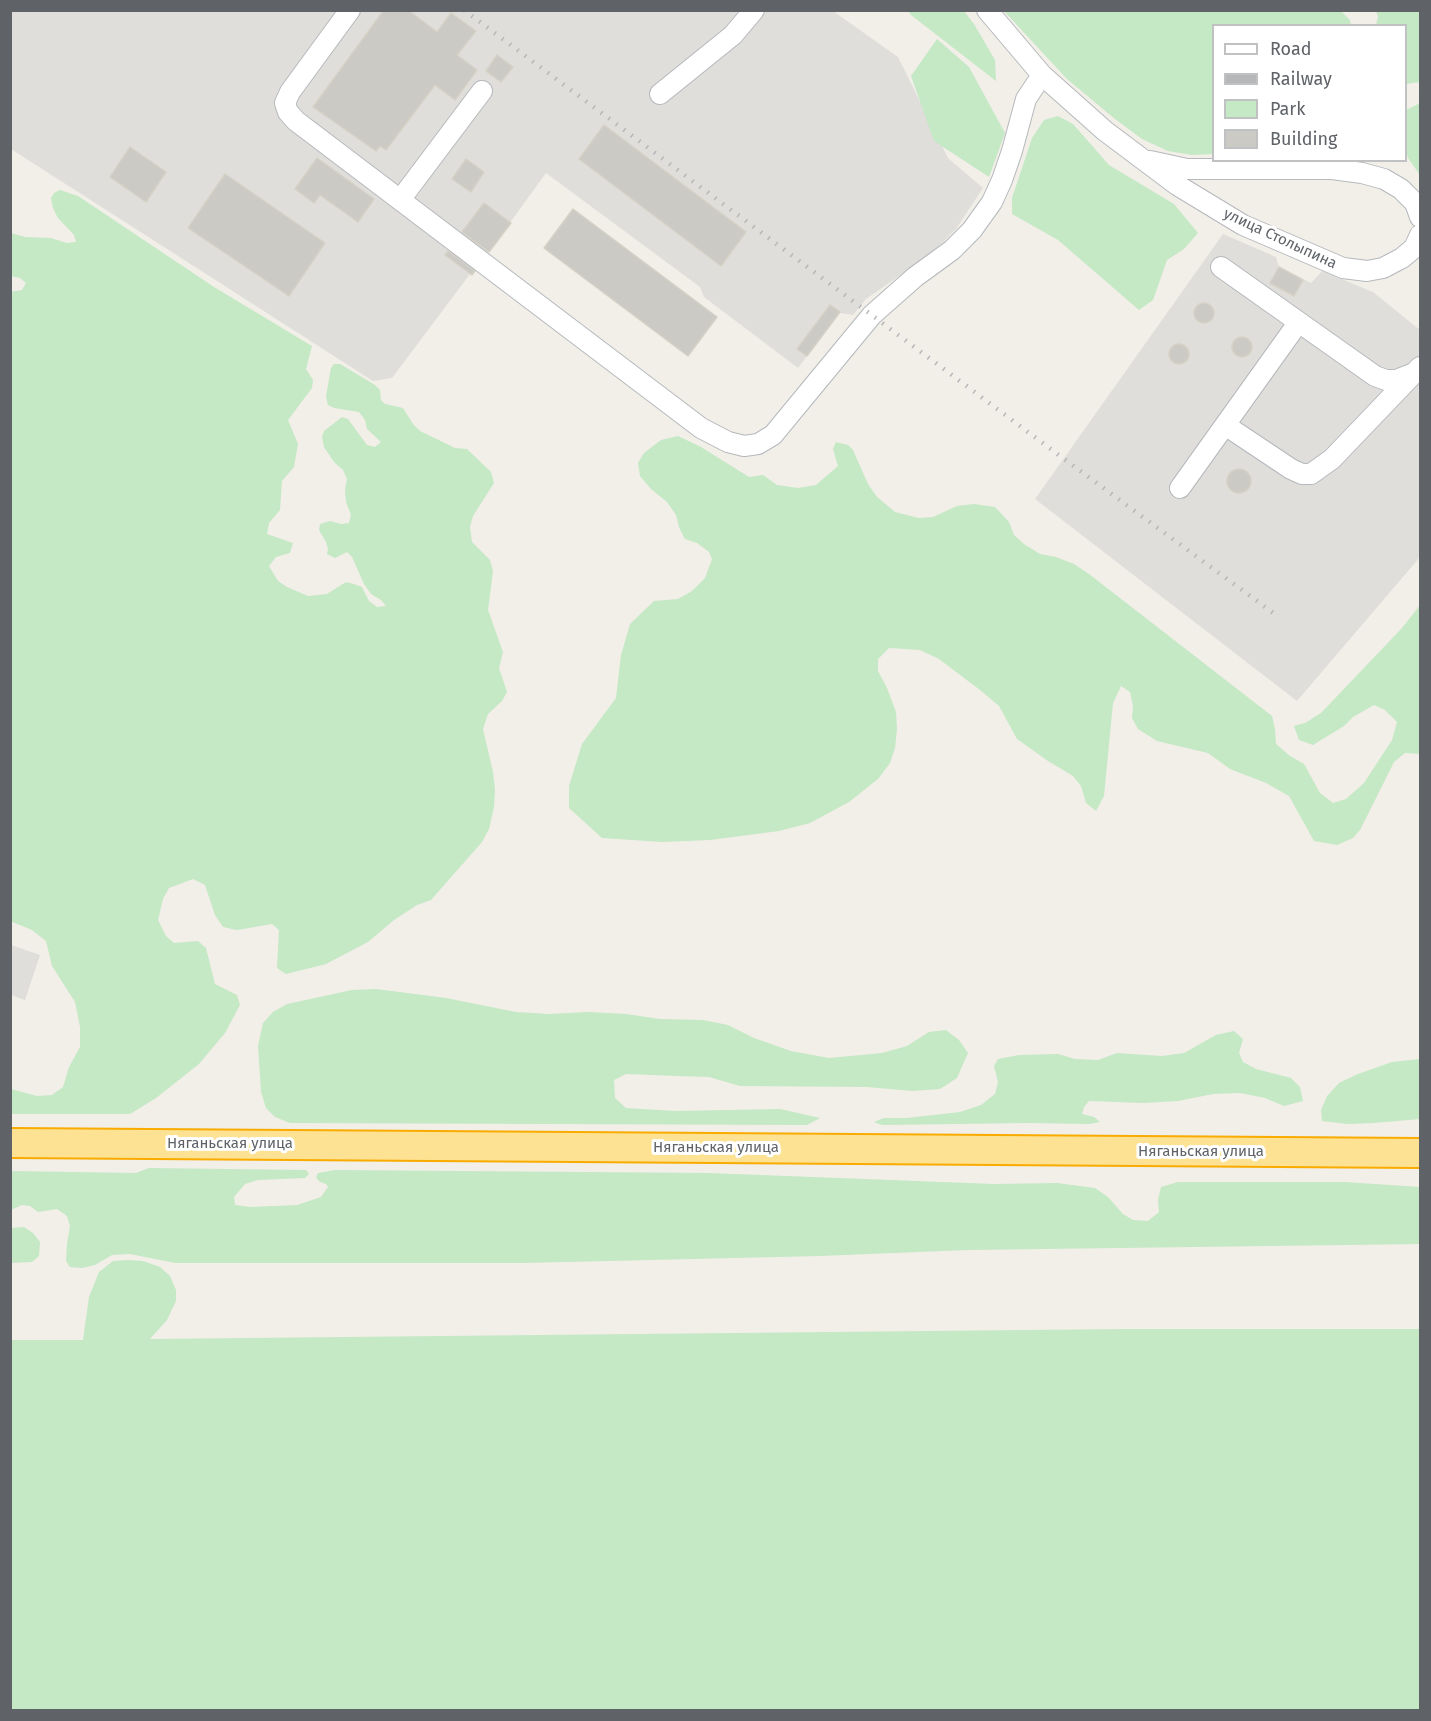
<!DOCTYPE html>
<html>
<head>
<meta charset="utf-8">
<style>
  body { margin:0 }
  #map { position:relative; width:1431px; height:1721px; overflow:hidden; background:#f1efe8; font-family:"Fira Sans",sans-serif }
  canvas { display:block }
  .frame { position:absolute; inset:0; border:12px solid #5f6368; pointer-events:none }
  .legend { position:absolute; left:1212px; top:24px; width:195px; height:138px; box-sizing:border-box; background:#fff; border:2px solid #bfc1c3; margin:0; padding:8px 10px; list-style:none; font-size:18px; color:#5f6368 }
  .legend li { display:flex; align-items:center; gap:12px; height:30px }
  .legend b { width:30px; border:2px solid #bfc1c3 }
</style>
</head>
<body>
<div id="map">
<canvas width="1431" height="1721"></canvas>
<div class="frame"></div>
<ul class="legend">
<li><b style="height:8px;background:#fff"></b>Road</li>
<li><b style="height:8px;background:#b6b7b8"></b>Railway</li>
<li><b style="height:16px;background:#c5e8c5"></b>Park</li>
<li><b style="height:16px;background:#cccac5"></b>Building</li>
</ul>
</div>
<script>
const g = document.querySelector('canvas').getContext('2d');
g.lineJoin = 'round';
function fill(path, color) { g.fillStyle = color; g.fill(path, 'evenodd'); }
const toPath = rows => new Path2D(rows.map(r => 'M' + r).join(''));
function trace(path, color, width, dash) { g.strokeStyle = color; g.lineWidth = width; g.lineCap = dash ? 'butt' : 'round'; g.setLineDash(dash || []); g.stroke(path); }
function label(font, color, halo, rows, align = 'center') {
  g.font = font + ' "Fira Sans",sans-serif'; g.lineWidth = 6; g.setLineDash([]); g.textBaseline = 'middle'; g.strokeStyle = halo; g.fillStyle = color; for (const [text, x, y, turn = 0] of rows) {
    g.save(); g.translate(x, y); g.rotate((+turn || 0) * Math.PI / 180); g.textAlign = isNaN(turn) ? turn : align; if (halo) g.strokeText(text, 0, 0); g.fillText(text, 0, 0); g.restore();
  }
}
fill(toPath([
  [10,11,833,11,898,57,948,158,983,188,956,229,932,253,866,299,853,315,840,313,798,368,704,297,700,287,546,173,472,275,470,274,392,378,373,381,11,149],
  [1223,234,1276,257,1279,267,1311,283,1322,271,1373,292,1420,330,1420,557,1297,701,1035,499],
  [11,945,40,955,25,1000,11,995]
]), '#e0deda');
fill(toPath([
  [908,11,964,11,974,24,995,60,996,81,911,15],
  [1341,11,1350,20,1351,25,1214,26,1213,154,1192,155,1168,151,1142,139,1115,119,1067,79,1004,11],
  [1376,11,1420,11,1420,82,1406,84,1406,26,1376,25,1378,17],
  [937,39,969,67,1005,133,989,177,934,141,911,76],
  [1420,103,1420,175,1408,158,1406,150,1406,110],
  [1058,116,1073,124,1109,165,1174,204,1198,233,1184,249,1167,260,1153,300,1139,310,1058,240,1012,214,1012,198,1032,138,1044,120],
  [60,190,78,196,214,287,312,346,306,369,313,380,312,388,288,420,298,444,294,467,282,481,280,510,269,523,267,534,293,543,290,553,276,557,269,566,278,581,287,587,308,596,327,594,346,582,354,584,362,587,369,601,377,607,386,606,381,600,371,594,364,584,352,557,347,552,335,558,327,554,328,549,326,542,319,530,320,524,330,521,341,524,349,523,351,515,346,502,345,490,347,479,343,470,334,462,324,447,322,437,324,431,342,417,348,419,367,445,375,447,381,442,367,429,365,420,359,412,334,408,328,405,326,396,331,368,334,364,340,364,375,385,380,390,381,400,385,404,403,408,413,424,420,431,455,448,467,449,491,472,494,483,473,516,470,527,472,542,490,560,493,571,488,610,503,652,499,668,507,692,502,701,488,714,483,729,493,772,495,790,494,807,489,829,482,842,431,900,417,905,394,920,368,942,326,964,286,974,277,968,279,930,272,924,237,930,223,927,215,915,205,885,193,879,169,888,163,899,158,920,166,936,174,943,198,941,206,948,215,984,237,995,240,1005,225,1033,199,1064,156,1098,130,1114,11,1114,11,1089,37,1096,52,1095,63,1087,69,1067,80,1047,80,1027,75,1002,52,966,46,941,32,930,10,921,10,292,22,290,26,283,20,278,11,276,11,233,25,237,51,238,67,243,76,242,74,235,58,218,53,208,51,198,54,193],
  [678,436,701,447,749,477,763,475,777,485,798,488,816,485,838,466,833,449,836,442,848,445,853,450,868,484,877,497,895,512,919,518,933,517,957,506,974,504,995,507,1009,522,1014,535,1024,544,1040,554,1056,557,1074,564,1089,574,1272,716,1275,729,1276,744,1290,756,1304,764,1320,793,1333,803,1346,799,1364,783,1392,740,1397,722,1385,710,1374,705,1353,717,1344,726,1313,745,1299,740,1294,726,1305,723,1321,713,1402,628,1420,605,1420,754,1405,753,1394,762,1360,830,1353,838,1337,845,1314,841,1289,796,1266,783,1230,769,1208,753,1157,741,1138,729,1132,718,1133,706,1130,692,1121,686,1113,703,1104,796,1096,811,1086,803,1081,786,1073,776,1048,761,1017,739,999,706,980,690,939,659,920,650,889,648,878,659,878,671,887,688,896,712,897,729,895,748,890,763,878,779,849,802,810,823,779,831,710,840,662,842,602,838,569,808,569,786,582,744,616,698,621,655,630,624,654,601,678,599,692,591,705,578,712,559,709,552,697,543,685,539,679,527,676,515,667,502,651,489,640,476,638,463,644,453,661,440],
  [376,989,446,998,516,1012,549,1014,588,1012,626,1014,660,1019,703,1020,728,1025,754,1038,791,1051,829,1058,882,1053,907,1046,929,1032,946,1030,959,1040,968,1053,957,1078,940,1089,912,1091,867,1087,740,1086,709,1077,677,1076,626,1074,614,1080,615,1098,626,1108,676,1111,780,1109,820,1118,807,1125,290,1123,275,1117,266,1108,261,1092,258,1046,263,1023,273,1012,287,1004,352,990],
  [1234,1031,1243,1039,1239,1053,1243,1062,1256,1069,1291,1078,1300,1087,1303,1101,1284,1106,1265,1098,1240,1093,1213,1094,1178,1101,1143,1103,1089,1101,1084,1107,1082,1114,1094,1117,1100,1122,1089,1124,1028,1123,882,1125,874,1122,884,1118,907,1118,960,1112,981,1105,995,1094,998,1082,994,1066,998,1059,1019,1055,1058,1054,1075,1059,1098,1060,1117,1053,1162,1056,1184,1053,1216,1035],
  [1420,1059,1420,1119,1374,1123,1347,1124,1322,1121,1321,1110,1327,1096,1339,1083,1358,1074,1392,1062],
  [149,1168,306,1170,309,1174,305,1178,258,1180,245,1184,234,1197,235,1205,250,1207,297,1205,321,1197,328,1187,326,1184,320,1182,316,1178,318,1173,335,1170,709,1173,994,1184,1057,1183,1095,1188,1108,1197,1123,1214,1133,1220,1148,1221,1159,1212,1158,1200,1161,1187,1178,1182,1345,1182,1420,1187,1420,1244,968,1250,820,1256,523,1263,175,1263,130,1254,112,1255,95,1265,82,1268,70,1267,66,1261,67,1244,70,1226,67,1216,57,1209,38,1212,30,1206,22,1205,11,1210,11,1171,136,1173],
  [24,1227,33,1233,40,1242,39,1256,32,1262,11,1263,11,1228],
  [127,1260,143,1261,160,1267,170,1276,176,1290,176,1301,167,1320,150,1339,1125,1329,1420,1329,1420,1710,11,1710,11,1340,83,1340,89,1297,99,1272,113,1261]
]), '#c5e8c5');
const building = toPath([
  [384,10,408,10,437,32,451,13,476,31,457,55,477,70,455,100,435,85,386,150,380,146,376,151,313,107,384,10],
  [497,55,513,67,501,82,486,71,497,55],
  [604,125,746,232,721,266,579,159,604,125],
  [130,147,166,172,146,202,110,177,130,147],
  [317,158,374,199,358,222,320,195,314,203,295,189,317,158],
  [466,159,484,172,471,192,452,179,466,159],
  [225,174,325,243,289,296,188,228,225,174],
  [484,203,511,223,489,252,462,232,484,203],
  [573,209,717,317,688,356,544,248,573,209],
  [448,251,475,271,472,275,445,255,448,251],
  [1279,267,1303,280,1294,296,1270,283,1279,267],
  '1194 313a10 10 0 1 1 20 0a10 10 0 1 1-20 0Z',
  [830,305,840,312,807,356,797,349,830,305],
  '1232 347a10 10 0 1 1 20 0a10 10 0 1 1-20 0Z',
  '1169 354a10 10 0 1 1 20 0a10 10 0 1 1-20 0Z',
  '1227 481a12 12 0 1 1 24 0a12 12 0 1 1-24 0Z'
]);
fill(building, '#cccac5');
trace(building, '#d6d1c6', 1.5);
const minor = toPath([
  [350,10,290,92,285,103,288,112,296,121,701,428,728,442,744,446,758,444,773,435,872,315,915,277,952,250,972,230,992,202,1002,180,1012,151,1026,99,1042,75],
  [987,10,1042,75,1105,131,1177,185,1243,225,1343,268,1367,271,1383,268,1402,258,1414,248,1420,235],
  [660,94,733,35,754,10],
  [1150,161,1187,169,1332,169,1362,173,1384,179,1401,189,1415,203,1420,217],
  [400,200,482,91],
  [1221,267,1375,376,1386,380,1396,380,1414,373],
  [1225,425,1291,469,1302,474,1311,474,1332,459,1420,367],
  [1180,488,1298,323]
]);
const highway = toPath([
  [10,1143,1420,1153]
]);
trace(minor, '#b5b8bc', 22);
trace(highway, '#f9ab00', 32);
trace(minor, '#fff', 20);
trace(highway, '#fde293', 28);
trace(toPath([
  [464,10,1064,459,1276,615]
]), '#b6b7b8', 4.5, [1.5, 8]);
label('15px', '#5f6368', '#fff', [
  ["улица Столыпина",1280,239,25],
  ["Няганьская улица",230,1144],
  ["Няганьская улица",716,1148],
  ["Няганьская улица",1201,1152]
]);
</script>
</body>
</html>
